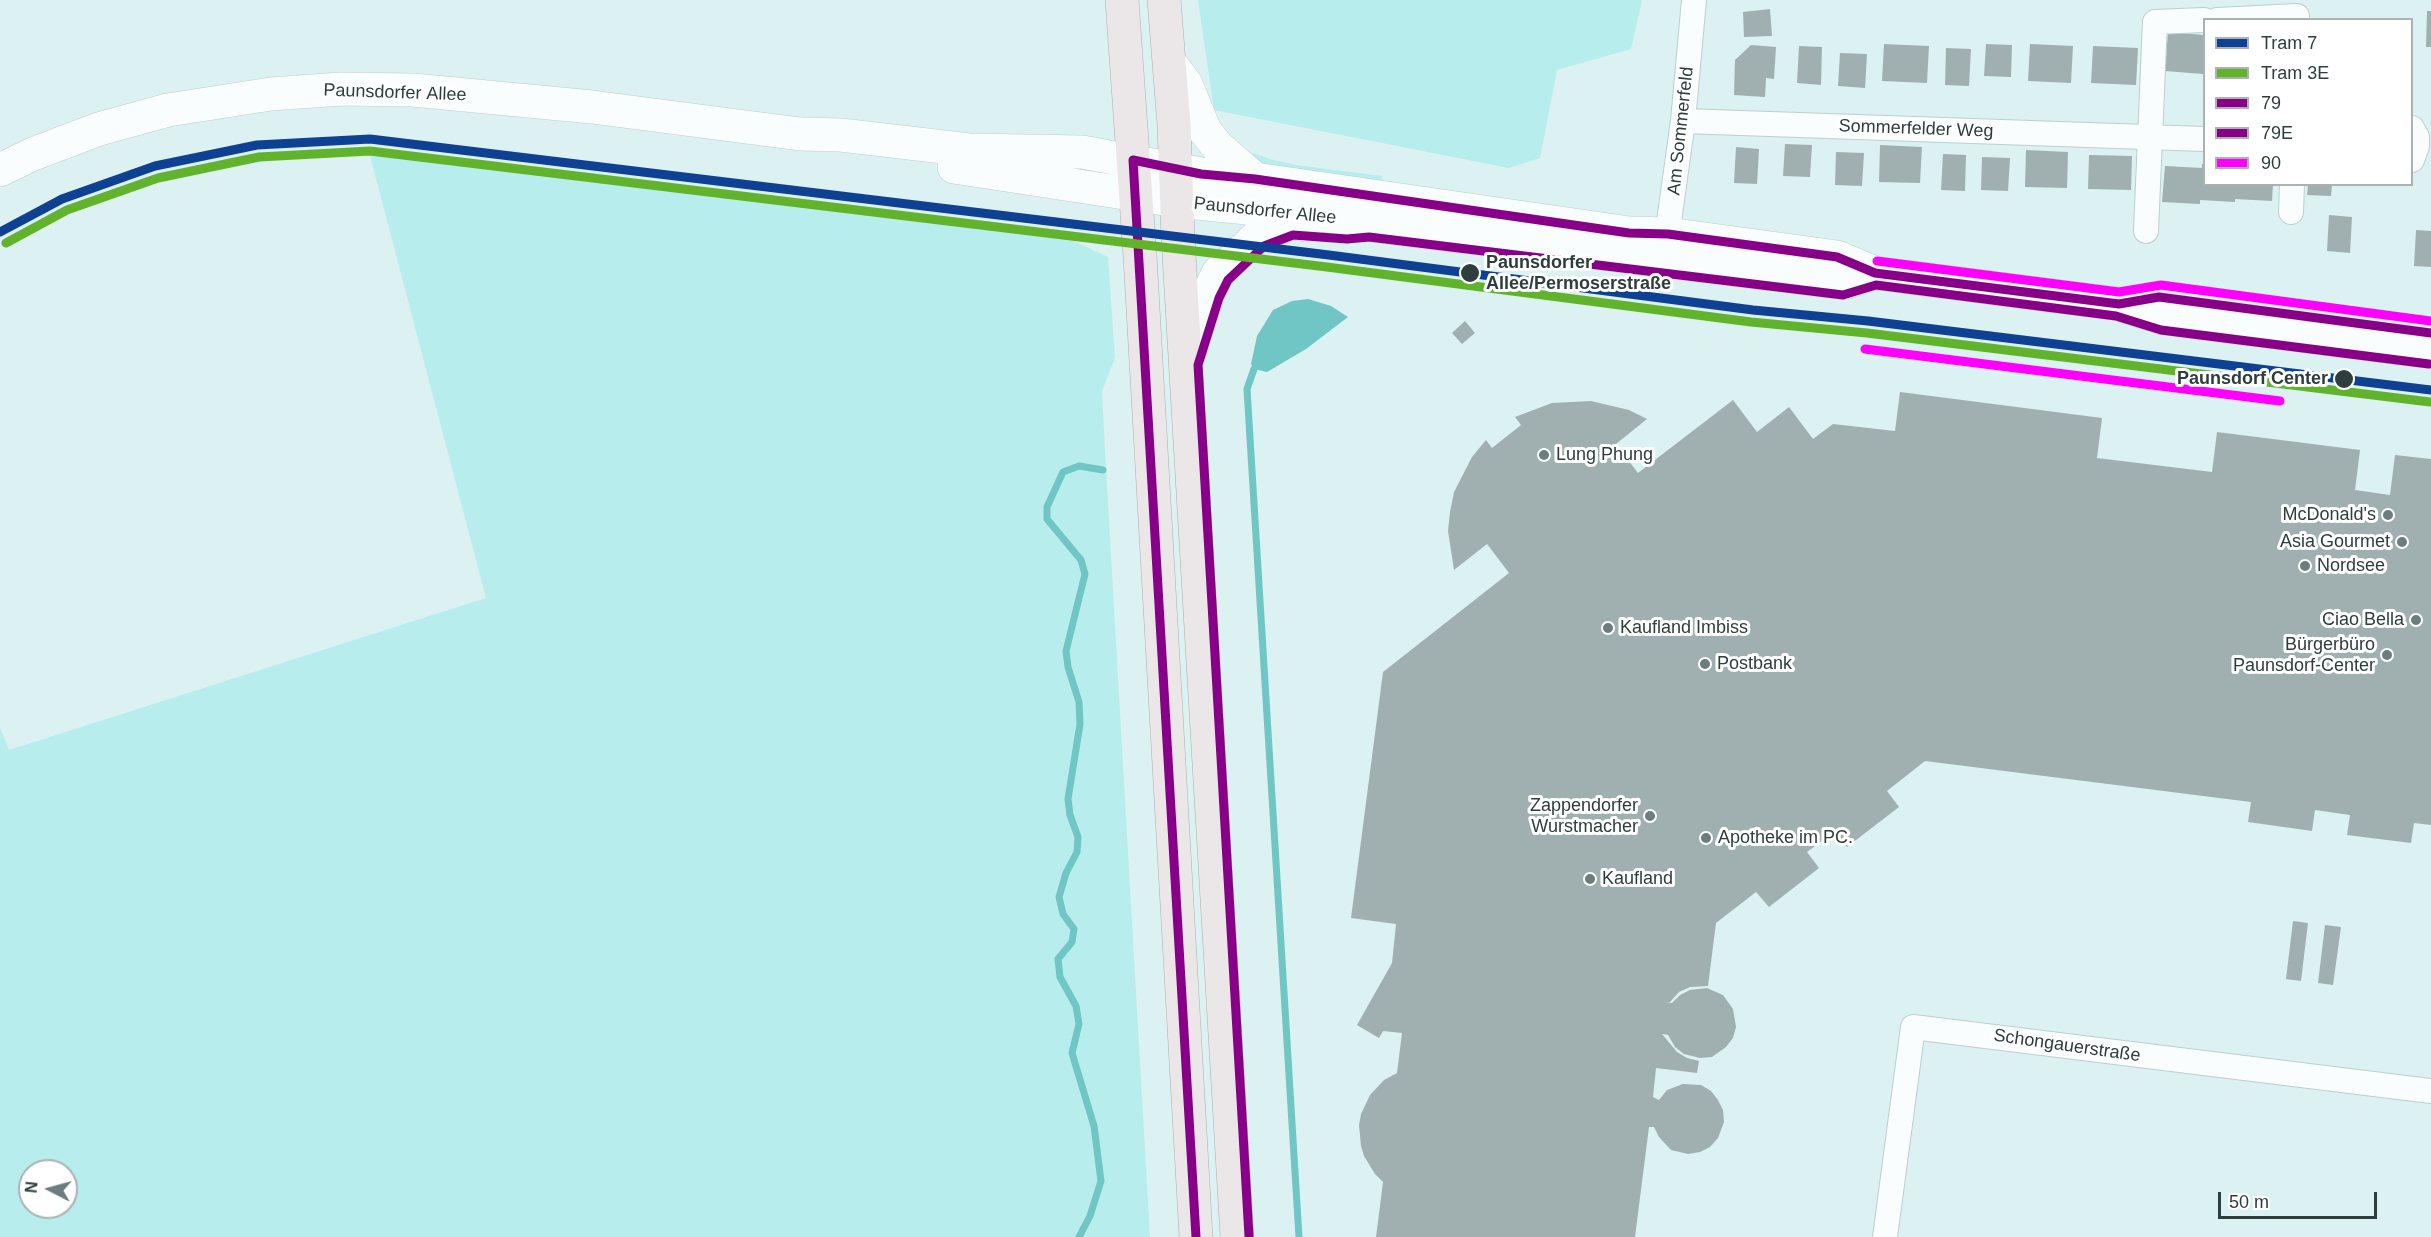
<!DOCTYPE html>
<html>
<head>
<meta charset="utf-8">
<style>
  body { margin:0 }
  #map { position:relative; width:2431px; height:1237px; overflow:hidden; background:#dcf1f1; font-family:Helvetica,sans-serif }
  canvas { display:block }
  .legend { position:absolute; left:2203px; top:18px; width:210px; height:168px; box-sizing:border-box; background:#fff; border:2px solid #abb2b1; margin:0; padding:8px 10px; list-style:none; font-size:18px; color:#2e3e3d }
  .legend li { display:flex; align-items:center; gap:12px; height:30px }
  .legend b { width:30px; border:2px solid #abb2b1 }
  .north { position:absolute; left:18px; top:1159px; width:60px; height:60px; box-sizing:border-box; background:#fff; border:2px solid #abb2b1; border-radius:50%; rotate:276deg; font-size:16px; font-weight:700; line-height:24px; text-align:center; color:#2e3e3d }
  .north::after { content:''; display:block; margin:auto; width:21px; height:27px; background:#6b7d7c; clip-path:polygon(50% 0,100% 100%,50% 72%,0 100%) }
  .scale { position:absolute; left:2218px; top:1192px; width:159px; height:27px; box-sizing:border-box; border:3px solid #2e3e3d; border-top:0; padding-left:8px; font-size:18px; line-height:21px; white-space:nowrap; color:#2e3e3d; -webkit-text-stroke:4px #fff; paint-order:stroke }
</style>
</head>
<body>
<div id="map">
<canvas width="2431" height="1237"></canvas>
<ul class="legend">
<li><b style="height:8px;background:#0e4094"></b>Tram 7</li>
<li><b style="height:8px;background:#62b32c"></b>Tram 3E</li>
<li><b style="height:8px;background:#808"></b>79</li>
<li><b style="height:8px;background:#808"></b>79E</li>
<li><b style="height:8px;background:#f0f"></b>90</li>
</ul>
<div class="north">N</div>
<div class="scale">50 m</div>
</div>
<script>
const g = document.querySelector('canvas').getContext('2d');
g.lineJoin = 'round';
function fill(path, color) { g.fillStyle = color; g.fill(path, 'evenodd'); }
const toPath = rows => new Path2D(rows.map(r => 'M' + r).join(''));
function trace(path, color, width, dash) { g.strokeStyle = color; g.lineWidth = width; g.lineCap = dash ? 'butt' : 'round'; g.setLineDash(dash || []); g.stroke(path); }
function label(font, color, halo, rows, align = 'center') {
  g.font = font + ' Helvetica,sans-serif'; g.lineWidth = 6; g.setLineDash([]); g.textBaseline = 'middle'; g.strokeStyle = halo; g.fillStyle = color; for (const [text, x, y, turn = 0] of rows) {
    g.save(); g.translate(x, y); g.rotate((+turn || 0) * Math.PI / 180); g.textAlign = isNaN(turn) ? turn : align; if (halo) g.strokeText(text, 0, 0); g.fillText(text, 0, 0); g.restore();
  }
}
fill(toPath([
  [1198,0,1642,0,1631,49,1557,70,1540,158,1509,168,1214,110],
  [1246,151,1270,159,1296,165,1382,176,1381,184,1268,165,1252,160],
  [369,152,592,173,1052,231,1108,257,1115,358,1102,391,1105,450,1150,1237,0,1237,0,727,9,750,486,598],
  [30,1171,66,1171,66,1207,30,1207]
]), '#b8eded');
fill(toPath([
  [1308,299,1331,306,1348,317,1306,349,1267,372,1254,369,1251,364,1257,336,1273,310,1292,301]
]), '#70c5c5');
trace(toPath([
  [1254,369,1247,389,1299,1237],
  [1079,1237,1090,1216,1101,1181,1094,1126,1072,1053,1079,1024,1076,1006,1060,977,1058,959,1072,942,1074,929,1063,914,1059,897,1066,873,1077,852,1078,837,1070,815,1068,799,1080,724,1079,702,1068,667,1066,651,1085,574,1081,560,1047,519,1047,507,1063,472,1079,466,1103,470]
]), '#70c5c5', 7);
fill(toPath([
  [1770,9,1772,36,1744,37,1743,12],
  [2427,11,2431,11,2431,47,2426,47],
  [2168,32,2204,35,2203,74,2165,71],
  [1884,44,1929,46,1927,83,1882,81],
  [1986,44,2012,45,2011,77,1984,76],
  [2030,44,2073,46,2071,83,2028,81],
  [1751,45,1776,47,1774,79,1766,78,1765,97,1734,95,1735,60],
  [1799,46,1822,47,1821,85,1797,83],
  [2093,46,2138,48,2136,85,2091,83],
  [1946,48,1971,49,1969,86,1945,85],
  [1840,53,1867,54,1865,88,1838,86],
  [1785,144,1812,145,1810,177,1783,176],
  [1880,145,1922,147,1920,183,1879,182],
  [1736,147,1759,149,1757,184,1734,183],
  [2026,150,2068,152,2067,188,2025,187],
  [1836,152,1864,153,1862,186,1835,185],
  [1943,154,1966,155,1965,191,1941,190],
  [2089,155,2132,156,2131,190,2088,189],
  [1982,157,2010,158,2008,191,1981,190],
  [2202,164,2204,164,2204,184,2273,184,2272,201,2235,199,2235,202,2200,200,2200,204,2162,202,2165,166,2202,168],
  [2308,184,2332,184,2331,196,2307,195],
  [2329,215,2352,217,2350,253,2327,251],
  [2416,230,2431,231,2431,267,2414,266],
  [1465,321,1475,333,1462,344,1452,333],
  [1900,392,2102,418,2097,458,2212,472,2217,432,2360,450,2355,490,2390,495,2395,455,2431,459,2431,825,2414,823,2411,843,2347,835,2350,815,2315,810,2312,831,2248,822,2251,802,1925,761,1887,791,1899,807,1847,847,1835,831,1807,852,1819,868,1769,907,1756,892,1716,923,1708,986,1690,987,1679,992,1670,1002,1666,1002,1672,1003,1680,995,1690,990,1707,988,1723,995,1733,1009,1736,1027,1733,1038,1726,1047,1712,1057,1700,1058,1684,1054,1675,1047,1668,1035,1662,1034,1677,1052,1687,1058,1699,1061,1697,1073,1656,1068,1653,1097,1659,1100,1667,1090,1683,1084,1701,1085,1711,1091,1718,1100,1723,1110,1724,1122,1718,1138,1710,1147,1700,1152,1688,1154,1671,1150,1659,1137,1654,1127,1649,1127,1635,1237,1376,1237,1383,1182,1375,1174,1364,1156,1361,1146,1359,1125,1361,1114,1370,1095,1384,1080,1397,1073,1402,1033,1383,1031,1379,1038,1357,1025,1392,963,1396,924,1351,918,1383,672,1509,573,1487,544,1454,570,1448,531,1450,512,1454,492,1472,457,1486,440,1492,448,1521,425,1515,417,1552,403,1591,401,1629,410,1647,419,1616,444,1638,473,1733,400,1757,432,1789,407,1813,439,1833,424,1895,431],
  [2293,921,2308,923,2301,981,2286,979],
  [2325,925,2341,927,2333,985,2318,983]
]), '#a0b0b0');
const street = toPath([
  [2217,20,2297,16,2297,20],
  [1683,121,2204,139],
  [2412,128,2417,137,2417,146,2412,160],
  [2291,212,2292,184],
  [2146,231,2155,22,2204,20],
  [1665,250,1683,121,1694,0],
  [1885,1237,1913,1027,2431,1091]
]);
const secondary = toPath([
  [1170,63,1186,84,1205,131,1218,147,1255,179],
  [954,167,1177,201,1327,216,1369,225,1844,283,1875,273],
  [0,170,33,154,99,129,168,110,271,94,341,89,413,90,592,107,800,134,841,135,969,150,1082,152,1201,174,1255,179,1629,233,1668,234,1837,257,1875,273,2119,304,2163,318,2431,352],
  [1186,363,1208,294,1218,273,1258,236,1291,223,1308,225]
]);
const primary = toPath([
  [1122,0,1140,256,1196,1237],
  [1164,0,1174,125,1178,238,1237,1237]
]);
trace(street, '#becece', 26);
trace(secondary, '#becece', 34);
trace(primary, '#b0acae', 34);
trace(street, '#fafdfd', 24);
trace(secondary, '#fafdfd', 33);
trace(primary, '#ebe7e8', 33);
trace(toPath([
  [1196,1237,1133,160,1201,174,1255,179,1629,233,1668,234,1837,257,1875,273,2119,304,2159,297,2431,333]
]), '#808', 9);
trace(toPath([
  [1249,1236,1198,365,1219,298,1228,280,1264,246,1293,235,1347,239,1369,237,1843,295,1876,285,2116,316,2161,330,2429,364]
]), '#808', 9);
trace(toPath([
  [1877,261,2119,292,2161,285,2431,321],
  [1865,349,2280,401]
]), '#f0f', 9);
trace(toPath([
  [0,232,62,199,155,166,257,145,370,139,1329,255,1753,310,1868,321,2431,390]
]), '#0e4094', 9);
trace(toPath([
  [6,243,67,210,158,178,259,157,370,151,1327,267,1751,322,1867,333,2430,402]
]), '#62b32c', 9);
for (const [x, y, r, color] of [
  [1470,273,10,"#2e3e3d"],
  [2344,379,10,"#2e3e3d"],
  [1544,455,6,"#6b7d7c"],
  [2388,515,6,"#6b7d7c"],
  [2402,542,6,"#6b7d7c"],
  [2305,566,6,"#6b7d7c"],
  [2416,620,6,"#6b7d7c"],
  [1608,628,6,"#6b7d7c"],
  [2387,655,6,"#6b7d7c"],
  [1705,664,6,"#6b7d7c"],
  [1650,816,6,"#6b7d7c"],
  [1706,838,6,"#6b7d7c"],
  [1590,879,6,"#6b7d7c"]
]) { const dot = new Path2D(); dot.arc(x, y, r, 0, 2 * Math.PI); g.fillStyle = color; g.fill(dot); trace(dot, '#fff', 2); }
label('18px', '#2e3e3d', '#fff', [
  ["Paunsdorfer Allee",395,93,2],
  ["Sommerfelder Weg",1916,129,2],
  ["Am Sommerfeld",1681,131,-84],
  ["Paunsdorfer Allee",1265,211,6],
  ["Schongauerstraße",2067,1046,8]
]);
label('bold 18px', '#2e3e3d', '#fff', [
  ["Paunsdorfer",1486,263],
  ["Allee/Permoserstraße",1486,284],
  ["Paunsdorf Center",2328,379,"right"]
], 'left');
label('18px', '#2e3e3d', '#fff', [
  ["Lung Phung",1556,455],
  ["McDonald's",2376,515,"right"],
  ["Asia Gourmet",2390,542,"right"],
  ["Nordsee",2317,566],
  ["Ciao Bella",2404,620,"right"],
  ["Kaufland Imbiss",1620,628],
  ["Bürgerbüro",2375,645,"right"],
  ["Paunsdorf-Center",2375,666,"right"],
  ["Postbank",1717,664],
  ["Zappendorfer",1638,806,"right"],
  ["Wurstmacher",1638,827,"right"],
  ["Apotheke im PC.",1718,838],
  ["Kaufland",1602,879]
], 'left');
</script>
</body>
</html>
